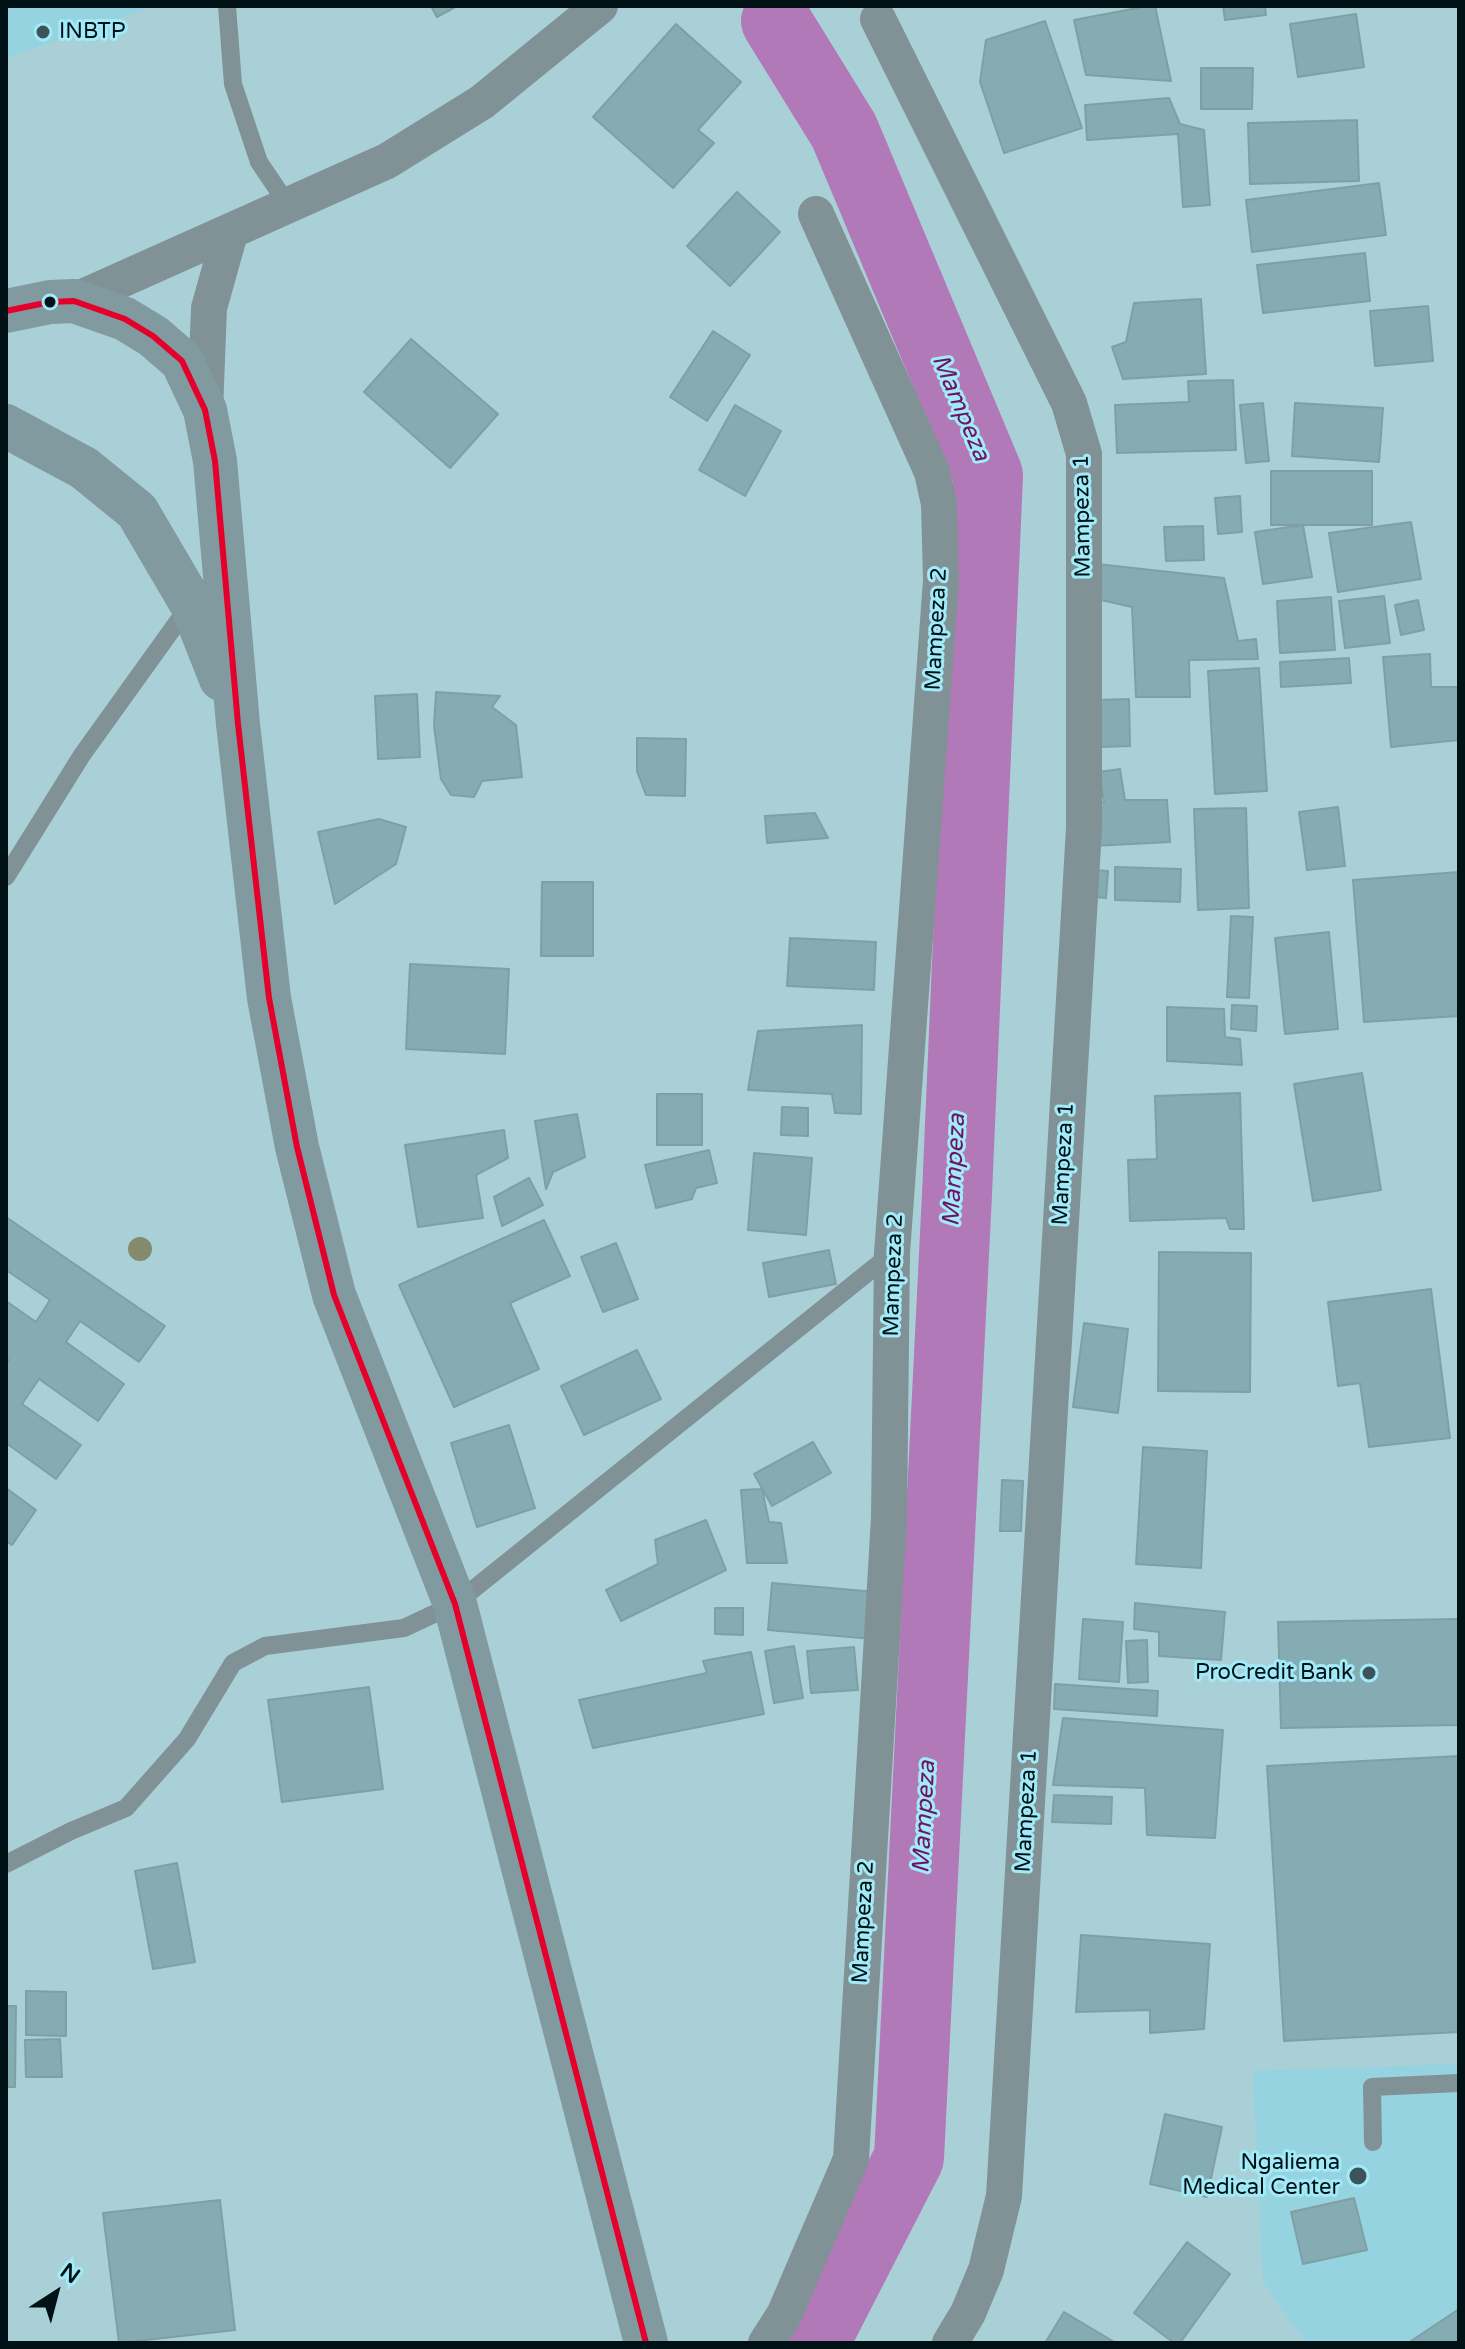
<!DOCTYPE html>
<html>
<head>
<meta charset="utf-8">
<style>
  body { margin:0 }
  #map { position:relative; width:1465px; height:2349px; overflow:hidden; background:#aad0d7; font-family:"Varela Round",sans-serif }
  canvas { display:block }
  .frame { position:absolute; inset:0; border:8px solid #001216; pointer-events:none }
  .north { position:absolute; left:16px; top:2253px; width:80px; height:80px; -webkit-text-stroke:6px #a2eaf8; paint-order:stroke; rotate:36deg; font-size:22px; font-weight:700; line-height:32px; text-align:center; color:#001216 }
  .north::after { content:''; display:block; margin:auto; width:28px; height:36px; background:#001216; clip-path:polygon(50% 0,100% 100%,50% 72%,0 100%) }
</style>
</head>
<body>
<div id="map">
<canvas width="1465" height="2349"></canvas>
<div class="frame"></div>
<div class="north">N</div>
</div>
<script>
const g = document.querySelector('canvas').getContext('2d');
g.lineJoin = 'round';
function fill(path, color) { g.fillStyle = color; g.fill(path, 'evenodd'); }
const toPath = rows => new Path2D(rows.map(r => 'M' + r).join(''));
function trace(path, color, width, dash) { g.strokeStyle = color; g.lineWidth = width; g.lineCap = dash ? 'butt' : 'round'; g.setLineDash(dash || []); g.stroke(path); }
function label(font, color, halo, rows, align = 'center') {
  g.font = font + ' "Varela Round",sans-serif'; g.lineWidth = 6; g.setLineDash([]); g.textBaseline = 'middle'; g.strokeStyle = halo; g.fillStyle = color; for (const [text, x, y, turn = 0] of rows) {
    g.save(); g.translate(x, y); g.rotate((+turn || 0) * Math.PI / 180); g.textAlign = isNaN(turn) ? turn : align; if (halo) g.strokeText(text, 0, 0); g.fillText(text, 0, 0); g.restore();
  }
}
fill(toPath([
  [6,6,155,6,6,58],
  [1459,2064,1459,2343,1306,2343,1263,2281,1253,2071]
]), '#94d3df');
trace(toPath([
  [776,21,844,131,988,475,957,1194,909,2158,814,2343]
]), '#b279b9', 70);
const building = toPath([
  [431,6,457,6,437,17,431,6],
  [1148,6,1155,6,1171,81,1086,75,1074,20,1148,6],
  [1223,6,1265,6,1266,15,1225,20,1223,6],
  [1356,14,1364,67,1298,77,1290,24,1356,14],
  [1045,21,1082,128,1004,153,980,82,986,40,1045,21],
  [676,24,741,82,698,130,714,143,673,188,593,117,676,24],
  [1201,68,1253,68,1252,109,1201,109,1201,68],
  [1169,98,1180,124,1204,130,1210,205,1183,207,1178,134,1087,140,1085,105,1169,98],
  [1357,120,1359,181,1250,184,1248,123,1357,120],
  [1379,183,1386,235,1252,252,1246,200,1379,183],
  [737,192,780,232,730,286,687,246,737,192],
  [1365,253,1370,301,1263,313,1257,265,1365,253],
  [1201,299,1206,374,1123,379,1112,347,1126,342,1134,303,1201,299],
  [1428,306,1433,361,1375,366,1370,311,1428,306],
  [713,331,750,355,707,421,670,397,713,331],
  [411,339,498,414,450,468,364,392,411,339],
  [1233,380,1236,450,1117,453,1115,405,1189,402,1188,381,1233,380],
  [1263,403,1269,461,1246,463,1240,405,1263,403],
  [1295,403,1383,408,1379,462,1292,456,1295,403],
  [735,405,781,431,745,496,699,470,735,405],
  [1271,471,1372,471,1372,525,1271,525,1271,471],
  [1240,496,1242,532,1218,534,1215,498,1240,496],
  [1411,522,1421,579,1338,592,1329,533,1411,522],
  [1303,525,1312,577,1263,584,1255,532,1303,525],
  [1203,526,1204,560,1166,561,1164,527,1203,526],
  [1097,564,1224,578,1238,641,1256,639,1258,659,1189,660,1190,697,1136,697,1132,607,1101,600,1097,564],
  [1384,596,1390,643,1345,648,1339,601,1384,596],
  [1331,597,1335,650,1280,653,1277,601,1331,597],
  [1418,600,1424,630,1401,635,1395,605,1418,600],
  [1430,654,1431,687,1458,687,1459,740,1391,747,1383,657,1430,654],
  [1349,658,1351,683,1281,687,1280,662,1349,658],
  [1259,668,1267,791,1215,794,1208,671,1259,668],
  [436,692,500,696,492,707,516,725,522,777,482,781,474,797,451,795,441,779,434,726,436,692],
  [417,694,420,757,378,759,375,696,417,694],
  [1129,699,1130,746,1100,747,1098,700,1129,699],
  [637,738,686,739,685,796,646,795,637,771,637,738],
  [1120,769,1125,800,1167,800,1170,842,1093,846,1091,804,1104,802,1099,772,1120,769],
  [1338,807,1345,866,1307,870,1299,812,1338,807],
  [1246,808,1249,908,1198,910,1194,809,1246,808],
  [815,813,828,838,767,843,765,816,815,813],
  [379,819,406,827,396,864,335,904,318,832,379,819],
  [1115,867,1181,869,1180,902,1115,900,1115,867],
  [1094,870,1108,871,1106,898,1093,897,1094,870],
  [1459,872,1459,1016,1364,1022,1353,880,1459,872],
  [542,882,593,882,593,956,541,956,542,882],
  [1231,916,1253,917,1249,998,1227,997,1231,916],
  [1329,932,1338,1029,1285,1034,1275,938,1329,932],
  [790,938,876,942,874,990,787,986,790,938],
  [410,964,509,969,505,1054,406,1049,410,964],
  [1232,1005,1257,1006,1256,1031,1231,1029,1232,1005],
  [1167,1007,1224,1009,1225,1037,1240,1039,1242,1065,1167,1061,1167,1007],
  [862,1025,861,1114,835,1113,832,1094,748,1090,758,1031,862,1025],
  [1362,1073,1381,1190,1313,1201,1294,1084,1362,1073],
  [1240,1093,1244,1229,1230,1229,1226,1218,1130,1221,1128,1160,1157,1159,1155,1096,1240,1093],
  [657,1094,702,1094,702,1145,657,1145,657,1094],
  [782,1107,808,1108,808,1136,781,1135,782,1107],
  [577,1114,585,1157,553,1172,546,1189,535,1121,577,1114],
  [504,1130,508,1158,476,1175,483,1218,418,1227,405,1145,504,1130],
  [709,1150,717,1183,696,1188,692,1199,656,1208,645,1165,709,1150],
  [754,1153,812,1158,806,1235,748,1230,754,1153],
  [529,1178,543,1205,502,1226,494,1197,529,1178],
  [6,1217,165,1326,139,1362,80,1321,66,1342,124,1384,98,1421,39,1379,22,1404,81,1445,56,1479,6,1443,6,1363,9,1360,6,1358,6,1301,36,1322,50,1300,6,1270,6,1217],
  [544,1220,570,1276,510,1303,539,1369,454,1407,399,1285,544,1220],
  [616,1243,638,1299,603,1312,581,1257,616,1243],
  [829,1250,836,1284,769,1297,763,1263,829,1250],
  [1159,1252,1251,1253,1250,1392,1158,1391,1159,1252],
  [1431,1289,1450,1438,1369,1447,1360,1383,1338,1386,1328,1302,1431,1289],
  [1084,1323,1128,1329,1118,1413,1073,1407,1084,1323],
  [637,1350,661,1399,584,1435,561,1386,637,1350],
  [509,1425,535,1508,477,1527,451,1443,509,1425],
  [813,1442,831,1473,772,1506,754,1474,813,1442],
  [1143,1447,1207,1451,1201,1568,1136,1564,1143,1447],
  [1002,1480,1023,1481,1021,1531,1000,1531,1002,1480],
  [6,1488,36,1510,12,1545,6,1541,6,1488],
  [762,1489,769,1522,781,1523,787,1563,747,1563,741,1490,762,1489],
  [706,1520,726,1570,621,1621,606,1590,658,1564,655,1540,706,1520],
  [772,1583,877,1592,873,1639,768,1630,772,1583],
  [1135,1603,1225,1612,1221,1660,1159,1656,1159,1632,1134,1629,1135,1603],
  [715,1608,743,1608,743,1635,715,1634,715,1608],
  [1083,1619,1123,1622,1119,1682,1079,1679,1083,1619],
  [1459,1619,1459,1725,1281,1728,1278,1622,1459,1619],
  [1147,1640,1148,1682,1128,1683,1126,1641,1147,1640],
  [794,1646,803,1698,774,1703,765,1651,794,1646],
  [854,1647,858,1690,811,1693,807,1651,854,1647],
  [751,1652,764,1714,593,1748,579,1700,707,1673,703,1661,751,1652],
  [1055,1684,1158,1691,1157,1716,1054,1709,1055,1684],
  [369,1687,383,1789,282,1802,268,1700,369,1687],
  [1063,1718,1223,1730,1215,1838,1147,1835,1145,1788,1053,1785,1063,1718],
  [1459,1756,1459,2032,1284,2041,1267,1766,1459,1756],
  [1054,1795,1112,1797,1111,1824,1052,1822,1054,1795],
  [177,1863,195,1962,153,1969,135,1871,177,1863],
  [1081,1935,1210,1944,1204,2029,1150,2033,1150,2010,1076,2012,1081,1935],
  [26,1991,66,1992,66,2036,26,2035,26,1991],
  [6,2006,16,2006,15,2087,6,2087,6,2006],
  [60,2039,62,2077,26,2077,25,2040,60,2039],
  [1165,2114,1222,2127,1207,2197,1150,2184,1165,2114],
  [1354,2198,1367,2250,1303,2264,1291,2212,1354,2198],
  [220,2200,235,2330,119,2343,103,2213,220,2200],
  [1187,2242,1230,2274,1180,2343,1174,2343,1134,2313,1187,2242],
  [1459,2309,1459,2343,1408,2343,1459,2309],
  [1064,2312,1116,2343,1045,2343,1064,2312]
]);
fill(building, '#86acb3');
trace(building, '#809fa4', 2);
trace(toPath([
  [227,6,233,84,259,162,288,205],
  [6,877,82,755,189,606],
  [6,1864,71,1831,126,1808,187,1739,233,1663,265,1646,404,1628,455,1604,891,1254],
  [1373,2142,1372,2087,1459,2083]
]), '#809295', 18);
trace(toPath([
  [878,19,1069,403,1084,454,1084,828,1004,2196,986,2270,968,2313,950,2343],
  [74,301,387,161,482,102,600,6],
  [205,410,209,308,230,233],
  [766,2343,784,2315,851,2159,889,1518,892,1253,941,580,939,504,932,472,816,214]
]), '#809295', 36);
trace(toPath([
  [6,311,50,302,74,301,125,319,153,336,182,361,205,410,215,461,238,724,269,998,297,1147,334,1295,455,1604,646,2343],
  [6,426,84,468,137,511,191,603,221,679]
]), '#819a9f', 44);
trace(toPath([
  [6,311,50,302,74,301,125,319,153,336,182,361,205,410,215,461,238,724,269,998,297,1147,334,1295,455,1604,646,2343]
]), '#e4002b', 6);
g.fillStyle = '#838a6d';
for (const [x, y] of [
  [140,1249]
]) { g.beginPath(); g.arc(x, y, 12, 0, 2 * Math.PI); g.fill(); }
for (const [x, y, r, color] of [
  [43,32,8,"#3b545a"],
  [50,302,7,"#001216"],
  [1369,1673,8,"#3b545a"],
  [1358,2176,10,"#3b545a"]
]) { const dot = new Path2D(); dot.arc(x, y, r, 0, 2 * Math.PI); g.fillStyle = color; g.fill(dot); trace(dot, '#a2eaf8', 3); }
label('22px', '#001216', '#a2eaf8', [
  ["INBTP",59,32,"left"],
  ["ProCredit Bank",1353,1673],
  ["Ngaliema",1340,2163],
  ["Medical Center",1340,2188]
], 'right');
label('22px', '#001216', '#a2eaf8', [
  ["Mampeza 1",1083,516,-91],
  ["Mampeza 2",937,629,-87],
  ["Mampeza 1",1064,1164,-87],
  ["Mampeza 2",894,1275,-88],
  ["Mampeza 1",1027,1811,-87],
  ["Mampeza 2",864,1922,-87]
]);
label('italic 24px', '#6e1368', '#a2eaf8', [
  ["Mampeza",960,408,67],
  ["Mampeza",955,1170,-87],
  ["Mampeza",925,1817,-87]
]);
</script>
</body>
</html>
